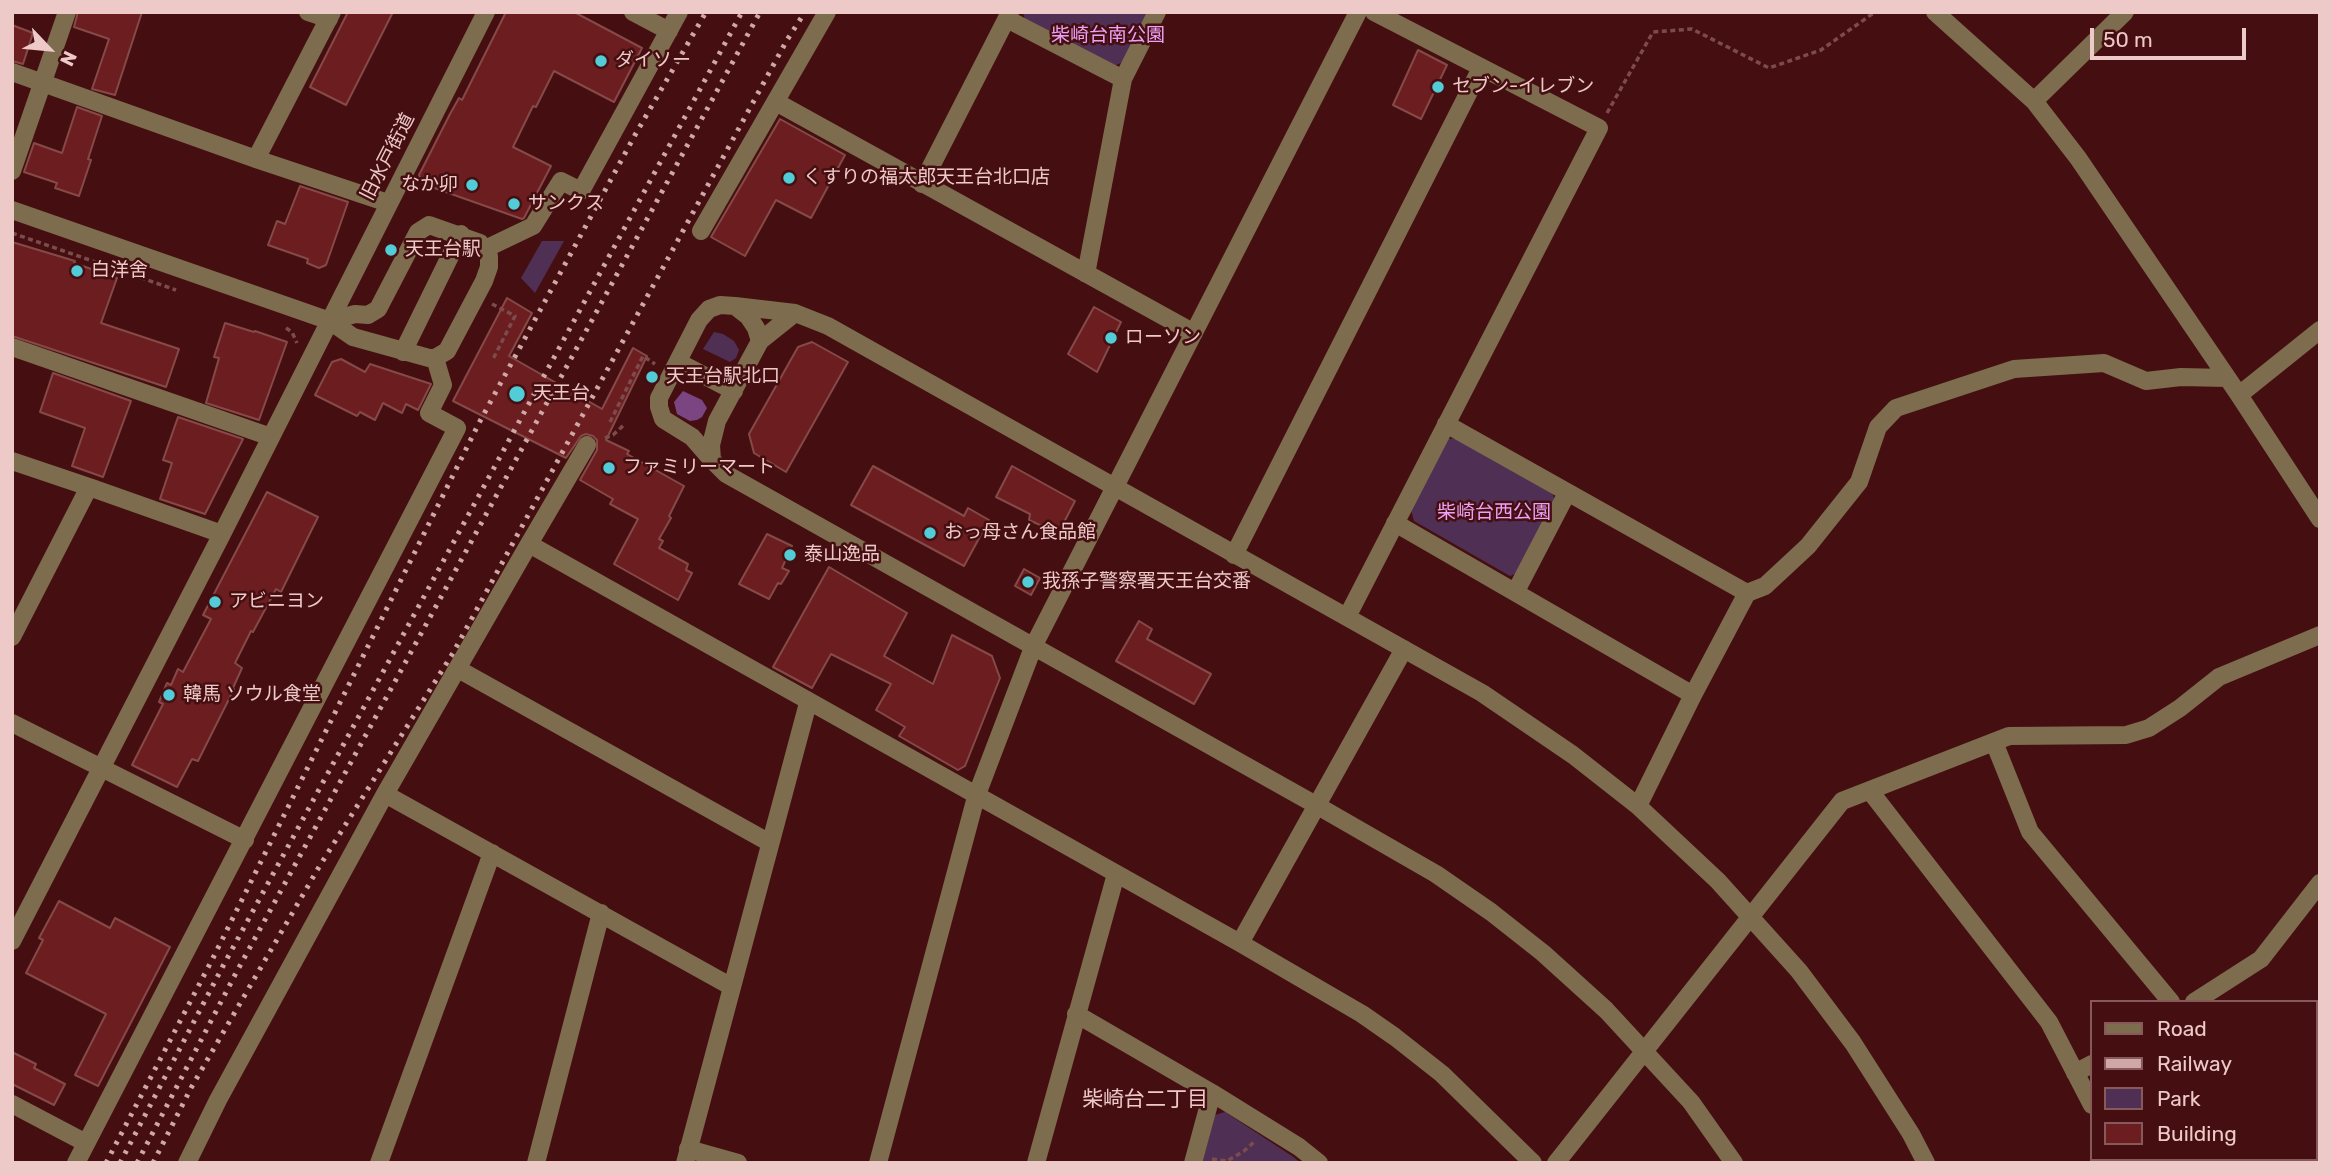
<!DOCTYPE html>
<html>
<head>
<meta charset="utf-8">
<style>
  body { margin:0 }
  #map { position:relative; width:2332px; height:1175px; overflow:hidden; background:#450f11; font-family:Rubik,sans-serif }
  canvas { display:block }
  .frame { position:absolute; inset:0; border:14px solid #edc9c7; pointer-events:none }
  .legend { position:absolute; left:2090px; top:1000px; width:228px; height:161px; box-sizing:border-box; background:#450f11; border:2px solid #88595a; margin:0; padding:9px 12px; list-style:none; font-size:21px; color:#edc9c7 }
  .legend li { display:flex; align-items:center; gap:14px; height:35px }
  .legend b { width:35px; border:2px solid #88595a }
  .north { position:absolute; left:14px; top:14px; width:70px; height:70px; -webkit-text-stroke:5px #450f11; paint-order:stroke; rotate:116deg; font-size:19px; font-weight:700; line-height:28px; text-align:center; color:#edc9c7 }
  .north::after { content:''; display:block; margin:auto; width:24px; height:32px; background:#edc9c7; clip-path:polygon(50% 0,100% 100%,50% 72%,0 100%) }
  .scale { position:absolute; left:2090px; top:28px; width:156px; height:32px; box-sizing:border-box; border:4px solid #edc9c7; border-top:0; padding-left:9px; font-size:21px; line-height:24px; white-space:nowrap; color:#edc9c7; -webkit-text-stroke:5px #450f11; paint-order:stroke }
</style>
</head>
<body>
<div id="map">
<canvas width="2332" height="1175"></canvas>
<div class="frame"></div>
<ul class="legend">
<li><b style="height:9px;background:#7d6c4d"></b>Road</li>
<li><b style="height:9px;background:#cfa7a6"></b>Railway</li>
<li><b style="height:19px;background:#502f54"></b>Park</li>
<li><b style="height:19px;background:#6c1d20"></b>Building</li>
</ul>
<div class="north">N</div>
<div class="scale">50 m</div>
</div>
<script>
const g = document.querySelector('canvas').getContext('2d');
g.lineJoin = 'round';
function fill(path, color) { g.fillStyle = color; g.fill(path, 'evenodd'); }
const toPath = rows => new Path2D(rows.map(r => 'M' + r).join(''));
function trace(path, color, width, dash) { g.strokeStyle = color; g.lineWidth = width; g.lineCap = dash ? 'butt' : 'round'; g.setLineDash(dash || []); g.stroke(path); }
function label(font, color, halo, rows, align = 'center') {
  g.font = font + ' Rubik,"Noto Sans JP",sans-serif'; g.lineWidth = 5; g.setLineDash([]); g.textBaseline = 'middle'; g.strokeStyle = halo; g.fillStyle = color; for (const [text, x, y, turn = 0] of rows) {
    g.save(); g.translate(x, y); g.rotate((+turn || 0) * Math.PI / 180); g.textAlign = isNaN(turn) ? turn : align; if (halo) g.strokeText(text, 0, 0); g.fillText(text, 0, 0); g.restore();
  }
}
fill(toPath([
  [1023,12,1148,12,1123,62,1114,66,1025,20],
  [542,241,564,241,535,293,521,278],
  [714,332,723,334,734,341,739,350,736,358,730,362,703,349],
  [1457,438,1552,492,1556,503,1518,573,1510,576,1414,521,1411,510,1448,439],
  [1225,1112,1292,1156,1301,1163,1202,1163,1215,1115]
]), '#502f54');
fill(toPath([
  [683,391,702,400,707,408,702,417,697,420,690,421,677,414,674,402]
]), '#7a4581');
const building = toPath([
  [78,12,142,12,115,95,92,89,109,39,74,27,78,12],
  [348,12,393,12,346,105,310,87,348,12],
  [506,12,574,12,642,48,614,102,554,71,536,107,533,106,513,147,551,166,524,218,522,219,423,184,419,175,450,114,459,98,462,100,506,12],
  [12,25,33,33,23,64,12,61,12,25],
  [1418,50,1447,65,1421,119,1393,105,1418,50],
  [77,107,102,116,88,159,91,160,79,196,55,188,57,183,24,172,34,143,62,153,77,107],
  [780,119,845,155,811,218,776,200,745,256,711,237,780,119],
  [300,186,348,202,326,265,319,268,307,263,308,259,268,245,277,221,285,224,300,186],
  [12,242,75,261,74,263,117,278,101,323,179,349,166,387,12,336,12,242],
  [507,298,532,313,509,356,602,409,633,348,647,356,606,440,629,451,627,454,684,486,669,516,671,518,659,539,663,541,659,548,688,564,686,570,692,573,678,600,614,564,638,519,610,504,613,499,580,480,597,450,597,440,593,436,586,434,581,436,566,458,453,401,507,298],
  [1094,307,1121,322,1097,372,1068,354,1094,307],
  [225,323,254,332,255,331,287,342,259,420,206,403,219,358,214,357,225,323],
  [812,342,848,362,786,472,754,453,749,434,798,347,812,342],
  [341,359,365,372,370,364,431,384,418,410,406,404,402,413,383,403,375,420,360,412,357,416,315,395,332,362,341,359],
  [53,373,131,401,103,477,72,466,85,428,40,412,53,373],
  [178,417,243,439,205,514,160,499,172,463,163,460,178,417],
  [873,466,964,516,968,508,989,520,964,566,851,505,873,466],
  [1012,466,1075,501,1059,532,1053,529,1051,530,1029,520,1030,514,996,497,1012,466],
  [267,492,318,517,281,592,276,589,253,632,251,631,235,663,242,668,233,688,234,689,198,761,192,759,177,787,132,765,163,704,159,702,167,683,171,685,178,669,183,672,211,619,203,615,267,492],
  [767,534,792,546,782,568,789,571,781,584,778,583,769,599,739,584,767,534],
  [829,567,907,613,884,656,933,684,952,635,992,656,1000,678,965,766,958,770,899,736,905,727,876,710,891,684,831,654,812,688,773,667,829,567],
  [1024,569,1040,578,1031,595,1015,586,1024,569],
  [1139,621,1152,629,1147,639,1211,674,1194,704,1116,661,1139,621],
  [59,901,110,928,115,918,170,947,98,1086,75,1075,106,1014,26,973,43,940,39,938,59,901],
  [12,1052,36,1064,34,1068,65,1084,54,1105,12,1084,12,1052]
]);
fill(building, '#6c1d20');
trace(building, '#854a48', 2);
trace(toPath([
  [1607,113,1653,32,1692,29,1769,68,1821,50,1875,12],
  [12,233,176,290],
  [492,304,515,316,493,359],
  [286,328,292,332,297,343],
  [610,422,643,356,655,364],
  [605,438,613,435,625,424],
  [1212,1159,1227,1161,1244,1151,1254,1142]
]), '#7c4c4d', 3.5, [5, 3.5]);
trace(toPath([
  [308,12,329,19],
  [633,12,669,31],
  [1935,12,2034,101,2078,158,2239,395,2320,519],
  [1007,19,1123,79],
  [12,72,256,159,388,203],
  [2034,101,2125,12],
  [776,102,1194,333],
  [256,159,332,12],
  [12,171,67,12],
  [922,184,1010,12],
  [12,210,330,321,353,337,429,358,435,358,447,351,484,281,489,267,489,256,480,243,429,225,418,232,378,309,368,315,355,314,330,321],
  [701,231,827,12],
  [485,249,533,226,561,181,581,191,679,12],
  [1086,274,1123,79,1157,12],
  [735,306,795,313,760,341],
  [795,313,828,326,1482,693,1573,755,1638,806,1718,881,1799,971,1853,1043,1911,1134,1926,1163],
  [12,347,271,437],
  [403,352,461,234],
  [678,362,734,391],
  [2239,395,2320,330],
  [1446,424,1747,593],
  [587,445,529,544,1240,943,1362,1014,1395,1037,1442,1074,1533,1163],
  [712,460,711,445,717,421,760,341,756,328,748,316,735,306,720,305,709,309,699,320,659,398,659,407,663,419,692,437,712,460,726,474,1316,805,1436,874,1491,912,1543,953,1606,1010,1691,1102,1734,1163],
  [12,461,89,487],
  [1395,523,1693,695],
  [1234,555,1481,68],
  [1516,591,1567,493],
  [1347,617,1599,128,1374,12],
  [12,637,89,487,222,534],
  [458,669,770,843],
  [12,723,245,840],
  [1994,742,2030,832,2171,1002],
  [1870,791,2049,1022,2092,1105],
  [385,794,732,987],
  [1638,806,1693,695,1747,593,1765,586,1808,546,1859,482,1878,427,1896,408,2014,369,2104,363,2146,381,2181,377,2226,378],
  [12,941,222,534,486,12],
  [1240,943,1404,649],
  [2194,1002,2261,959,2320,883],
  [1076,1014,1212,1093,1299,1147,1319,1163],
  [2075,1073,2092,1064],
  [12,1104,86,1143],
  [2316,1147,2320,1143],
  [688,1149,738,1163],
  [2120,1159,2122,1163],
  [76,1163,457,428,429,413,443,385,435,358],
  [187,1163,218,1100,385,794,529,544],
  [379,1163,492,853],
  [536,1163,601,913],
  [685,1163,808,703],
  [878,1163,976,797,1034,645,1358,12],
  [1036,1163,1116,874],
  [1193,1163,1212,1093],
  [1556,1163,1842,801,2009,736,2126,735,2149,728,2180,708,2219,677,2320,635],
  [2293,1163,2300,1159]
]), '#7d6c4d', 18);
trace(toPath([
  [106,1163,213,958,479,423,635,135,706,12],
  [120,1163,223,966,742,12],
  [137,1163,236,973,760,12],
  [153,1163,191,1088,319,867,453,653,787,40,805,12]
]), '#cfa7a6', 5, [3.5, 7]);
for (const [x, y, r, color] of [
  [601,61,7,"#52ccd6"],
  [1438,87,7,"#52ccd6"],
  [789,178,7,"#52ccd6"],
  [472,185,7,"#52ccd6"],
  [514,204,7,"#52ccd6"],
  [391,250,7,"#52ccd6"],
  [77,271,7,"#52ccd6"],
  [1111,338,7,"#52ccd6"],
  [652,377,7,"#52ccd6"],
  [517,394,9,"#52ccd6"],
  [609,468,7,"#52ccd6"],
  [930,533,7,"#52ccd6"],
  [790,555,7,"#52ccd6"],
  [1028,582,7,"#52ccd6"],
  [215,602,7,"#52ccd6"],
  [169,695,7,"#52ccd6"]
]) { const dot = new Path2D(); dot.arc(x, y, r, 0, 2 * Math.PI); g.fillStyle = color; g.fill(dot); trace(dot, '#450f11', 2.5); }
label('19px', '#eca1f6', '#450f11', [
  ["柴崎台南公園",1108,36],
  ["柴崎台西公園",1494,513]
]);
label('19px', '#edc9c7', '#450f11', [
  ["ダイソー",615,61],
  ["セブン-イレブン",1452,87],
  ["くすりの福太郎天王台北口店",803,178],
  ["なか卯",458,185,"right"],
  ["サンクス",528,204],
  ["天王台駅",405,250],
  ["白洋舍",91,271],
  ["ローソン",1125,338],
  ["天王台駅北口",666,377],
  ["天王台",533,394],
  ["ファミリーマート",623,468],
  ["おっ母さん食品館",944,533],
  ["泰山逸品",804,555],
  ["我孫子警察署天王台交番",1042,582],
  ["アビニヨン",229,602],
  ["韓馬 ソウル食堂",183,695]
], 'left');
label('19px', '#edc9c7', '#450f11', [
  ["旧水戸街道",388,157,-63]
]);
label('21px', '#edc9c7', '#450f11', [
  ["柴崎台二丁目",1145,1100]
]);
</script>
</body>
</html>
